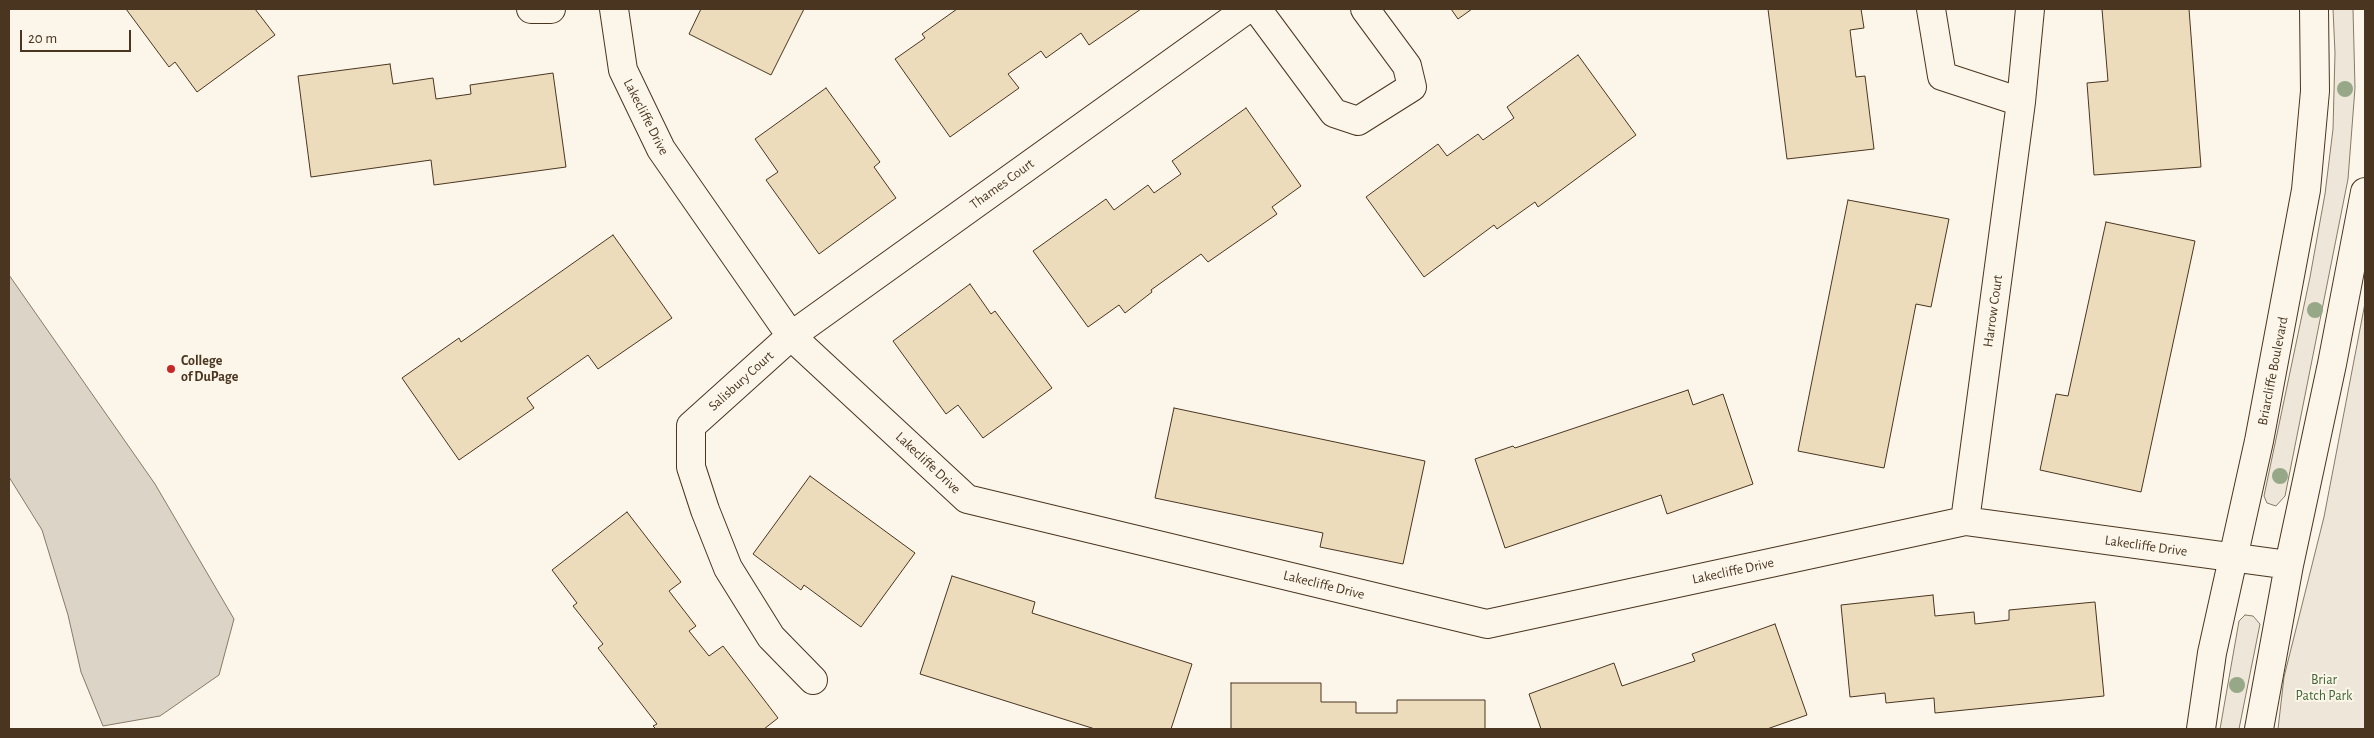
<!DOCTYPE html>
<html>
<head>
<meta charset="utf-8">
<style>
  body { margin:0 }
  #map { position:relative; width:2374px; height:738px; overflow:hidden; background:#fbf6e9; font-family:"Alegreya Sans",sans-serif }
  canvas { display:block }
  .frame { position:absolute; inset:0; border:10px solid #4a3520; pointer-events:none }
  .scale { position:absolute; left:20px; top:30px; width:111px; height:22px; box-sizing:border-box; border:2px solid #4a3520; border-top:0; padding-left:6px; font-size:15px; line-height:18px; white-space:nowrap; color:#4a3520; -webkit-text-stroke:4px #fbf6e9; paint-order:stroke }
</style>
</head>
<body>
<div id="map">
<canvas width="2374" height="738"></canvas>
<div class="frame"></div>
<div class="scale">20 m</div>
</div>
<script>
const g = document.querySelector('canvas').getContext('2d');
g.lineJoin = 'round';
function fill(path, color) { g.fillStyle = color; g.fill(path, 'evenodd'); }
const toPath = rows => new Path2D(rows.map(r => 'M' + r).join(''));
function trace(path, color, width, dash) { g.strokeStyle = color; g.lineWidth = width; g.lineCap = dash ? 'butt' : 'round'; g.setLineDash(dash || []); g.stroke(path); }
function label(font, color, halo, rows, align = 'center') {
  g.font = font + ' "Alegreya Sans",sans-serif'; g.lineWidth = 4; g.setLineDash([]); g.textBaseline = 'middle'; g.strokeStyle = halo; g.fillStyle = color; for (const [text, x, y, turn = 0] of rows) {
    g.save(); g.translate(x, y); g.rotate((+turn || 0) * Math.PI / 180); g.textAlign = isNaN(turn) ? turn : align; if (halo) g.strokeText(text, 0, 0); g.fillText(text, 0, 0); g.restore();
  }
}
const green = toPath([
  [2333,9,2353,9,2355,88,2348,179,2285,496,2276,506,2267,503,2264,496,2310,277,2325,194,2333,129,2335,53,2333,9],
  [2365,303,2365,729,2278,729,2284,677,2324,517,2365,303],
  [2245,615,2253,616,2260,624,2239,729,2220,729,2239,621,2245,615]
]);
fill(green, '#ede6d9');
trace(green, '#887966', 1);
const water = toPath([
  [9,275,155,484,234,619,219,675,160,716,103,726,81,672,68,615,42,530,9,477,9,275]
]);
fill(water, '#dcd4c6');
trace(water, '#887966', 1);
const building = toPath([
  [126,9,255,9,275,35,197,92,175,62,169,67,126,9],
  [701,9,804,9,771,75,689,34,701,9],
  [957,9,1141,9,1089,45,1081,33,1046,58,1041,51,1008,74,1019,88,950,137,895,59,925,38,922,34,957,9],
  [1451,9,1472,9,1458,19,1451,9],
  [1768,9,1861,9,1864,28,1850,30,1856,77,1865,76,1874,149,1787,159,1768,9],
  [2102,9,2189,9,2201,167,2094,175,2087,83,2108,81,2102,9],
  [1578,55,1636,135,1538,207,1535,202,1497,229,1494,225,1424,277,1366,197,1438,144,1447,156,1478,134,1483,140,1514,118,1507,107,1578,55],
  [390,64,393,84,433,78,436,99,471,94,470,85,553,73,566,167,434,185,431,160,311,177,298,76,390,64],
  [826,88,880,162,874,167,896,198,819,254,766,180,778,172,755,139,826,88],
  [1246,108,1301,186,1272,207,1277,214,1208,262,1201,254,1151,290,1152,292,1125,313,1119,305,1088,327,1033,251,1106,199,1114,210,1148,185,1154,193,1181,174,1172,161,1246,108],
  [1848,200,1949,219,1931,307,1916,304,1884,468,1798,451,1848,200],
  [2106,222,2195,241,2141,492,2040,470,2056,394,2068,396,2106,222],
  [613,235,672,318,598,369,588,355,527,398,534,408,459,460,402,378,459,338,461,342,613,235],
  [970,284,991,314,995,311,1052,388,983,438,958,405,946,414,893,341,970,284],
  [1688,390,1693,405,1723,394,1753,484,1667,514,1661,495,1505,548,1475,459,1513,446,1515,448,1688,390],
  [1174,408,1425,461,1403,564,1320,547,1323,533,1155,498,1174,408],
  [810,476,915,553,861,627,804,585,801,590,753,554,810,476],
  [627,512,681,582,669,591,696,626,689,631,709,656,723,646,778,718,764,729,656,729,653,726,657,724,598,648,603,644,573,606,577,603,552,570,627,512],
  [952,576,1035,602,1032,613,1192,664,1171,729,1095,729,920,674,952,576],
  [1933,595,1935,616,1974,612,1975,624,2009,620,2009,610,2095,602,2104,696,1935,713,1934,698,1886,703,1885,693,1850,697,1841,605,1933,595],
  [1775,624,1807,715,1767,729,1541,729,1529,694,1614,663,1622,686,1695,661,1692,654,1775,624],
  [1231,683,1321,683,1321,702,1356,702,1356,713,1397,713,1397,700,1485,700,1485,729,1231,729,1231,683]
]);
fill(building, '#ecdcbc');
trace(building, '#4a3520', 1);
const minor = toPath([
  [531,9,551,9],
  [614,9,623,70,661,149,791,336,967,499,1487,624,1965,521,2289,565],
  [1257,9,1334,113,1358,121,1412,87,1407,66,1365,9],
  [1931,9,1942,76,2021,102,2030,9],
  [1965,521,2021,102],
  [813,680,771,637,728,568,705,510,691,467,691,426,791,336,1247,9],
  [2201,729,2212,653,2259,441,2306,190,2315,91,2314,9],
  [2259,729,2289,565,2332,364,2365,192]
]);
trace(minor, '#4a3520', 30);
trace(minor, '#fbf6e9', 28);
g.fillStyle = '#96a887';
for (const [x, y] of [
  [2345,89],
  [2315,310],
  [2280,476],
  [2237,685]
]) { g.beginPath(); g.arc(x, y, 8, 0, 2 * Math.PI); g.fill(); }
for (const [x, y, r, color] of [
  [171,369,5,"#c62828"]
]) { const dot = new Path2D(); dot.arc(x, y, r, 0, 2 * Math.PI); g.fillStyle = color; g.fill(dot); trace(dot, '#fbf6e9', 2); }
label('14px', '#4a3520', '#fbf6e9', [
  ["Lakecliffe Drive",646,117,63],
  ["Thames Court",1002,184,-36],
  ["Harrow Court",1993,311,-82],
  ["Briarcliffe Boulevard",2273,371,-79],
  ["Salisbury Court",741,381,-42],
  ["Lakecliffe Drive",928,463,43],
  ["Lakecliffe Drive",2146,546,8],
  ["Lakecliffe Drive",1733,571,-12],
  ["Lakecliffe Drive",1324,585,14]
]);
label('bold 14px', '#4a3520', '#fbf6e9', [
  ["College",181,361],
  ["of DuPage",181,377]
], 'left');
label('14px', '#436837', '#fbf6e9', [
  ["Briar",2324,680],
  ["Patch Park",2324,696]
]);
</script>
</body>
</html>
